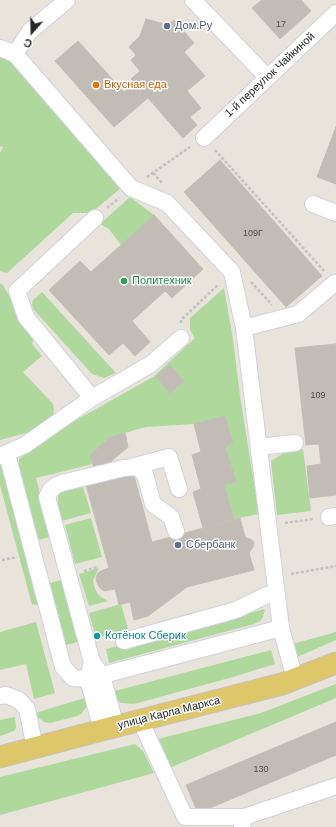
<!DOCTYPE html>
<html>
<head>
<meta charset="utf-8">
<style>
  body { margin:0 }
  #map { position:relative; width:336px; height:827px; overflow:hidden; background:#e8e3db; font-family:Arial,sans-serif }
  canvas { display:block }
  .north { position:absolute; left:12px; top:12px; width:40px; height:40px; -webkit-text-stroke:3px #fff; paint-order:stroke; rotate:200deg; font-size:11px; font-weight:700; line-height:16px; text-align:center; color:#272727 }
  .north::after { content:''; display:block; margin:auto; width:14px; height:18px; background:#272727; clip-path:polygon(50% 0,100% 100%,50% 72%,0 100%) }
</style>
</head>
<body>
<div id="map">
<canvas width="336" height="827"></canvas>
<div class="north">С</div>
</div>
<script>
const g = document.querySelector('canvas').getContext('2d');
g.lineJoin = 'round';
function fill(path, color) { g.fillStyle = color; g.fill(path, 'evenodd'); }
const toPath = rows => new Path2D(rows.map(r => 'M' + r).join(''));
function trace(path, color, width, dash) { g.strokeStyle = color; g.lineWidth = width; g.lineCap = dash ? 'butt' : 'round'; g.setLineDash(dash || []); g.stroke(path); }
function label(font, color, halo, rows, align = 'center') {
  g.font = font + ' Arial,sans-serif'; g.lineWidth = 3; g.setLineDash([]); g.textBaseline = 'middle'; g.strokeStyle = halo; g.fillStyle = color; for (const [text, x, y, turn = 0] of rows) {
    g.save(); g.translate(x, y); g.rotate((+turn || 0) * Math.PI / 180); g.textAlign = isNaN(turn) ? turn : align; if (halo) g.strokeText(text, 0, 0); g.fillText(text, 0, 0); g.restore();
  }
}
fill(toPath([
  [0,55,14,63,122,187,91,213,73,213,7,273,0,271,0,153,3,147,0,146],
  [130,197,154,215,121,245,109,229,100,224],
  [0,283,3,285,22,319,35,336,32,344,42,356,23,372,53,404,54,409,53,415,48,422,30,432,0,440],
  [224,288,233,339,240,396,259,514,234,519,224,485,235,481,225,446,233,444,225,416,194,424,146,427,110,437,90,455,93,464,36,478,50,537,38,540,19,467,19,459,71,423,153,377,195,338,190,330,190,318],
  [42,292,116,373,104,378,92,374,34,310,32,305,33,300],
  [303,449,311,511,277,515,271,461,287,451],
  [0,460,2,462,39,603,36,605,32,604,31,601,0,485],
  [82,484,91,513,62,521,58,505,58,497,62,489],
  [91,518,102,557,75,564,65,525],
  [99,568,93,580,94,586,97,593,101,597,108,601,89,606,79,574],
  [61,580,78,642,66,645,50,583],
  [121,604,128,629,96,638,89,613],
  [265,609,263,617,260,621,254,624,109,663,106,649],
  [36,622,55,693,34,699,26,664,0,670,0,632],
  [336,632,336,640,297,657,293,644],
  [271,650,275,664,233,677,134,704,121,703,114,698,111,692],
  [336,684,336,698,167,769,154,740,261,713],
  [88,697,88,703,85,709,81,714,77,716,50,723,44,722,36,716,35,713],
  [15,717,16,728,14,731,0,736,0,720],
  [135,744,143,751,154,773,0,815,0,777]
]), '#afd89d');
const building = toPath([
  [262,0,301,0,311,11,280,39,252,8,262,0],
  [146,19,168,25,174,20,194,43,184,52,205,76,187,91,201,108,190,117,197,125,183,138,148,98,114,127,55,61,78,41,124,92,135,83,131,79,140,71,131,60,136,55,129,47,140,36,146,19],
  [336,127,336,184,317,177,336,127],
  [220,160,322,276,286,307,184,192,220,160],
  [154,215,203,269,172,298,165,291,132,321,150,342,135,356,123,343,109,355,49,290,80,261,91,272,154,215],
  [336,344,336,495,310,498,307,466,321,464,319,444,306,445,295,348,336,344],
  [170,365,184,381,170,393,156,377,170,365],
  [225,416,233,444,225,446,236,482,224,485,234,519,203,528,193,492,201,489,192,455,201,452,194,424,225,416],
  [125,433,128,447,108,464,94,468,90,455,110,437,125,433],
  [133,472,152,542,240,518,245,537,252,540,254,543,253,547,249,553,254,570,187,587,148,616,134,620,130,602,119,605,115,589,104,591,100,588,97,583,96,577,98,573,103,570,109,568,86,485,133,472],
  [336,722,336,755,198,813,186,785,336,722]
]);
fill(building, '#c1bdb6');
trace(building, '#c3beb5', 1);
const minor = toPath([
  [193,0,267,77],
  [0,48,15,54,131,188,167,203,232,272,244,328,281,628,295,679],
  [15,54,30,31,67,0],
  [204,138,336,13],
  [313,204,336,213],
  [244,328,298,314,335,283],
  [92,398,26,317,17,291,95,218],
  [259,447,295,443],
  [7,454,63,667,73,678,88,679,281,628],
  [0,456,25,445,92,398,151,364,181,338],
  [131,467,169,457,179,489],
  [329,517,336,516],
  [124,641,236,610,267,595,277,593],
  [92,662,47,497,50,491,55,486,62,483,124,468,137,467,145,474,153,504,171,517,176,531],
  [0,696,6,695,19,700,27,709,35,748],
  [140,720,185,817,244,817,242,827],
  [102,730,88,679,92,662,102,676,116,727],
  [244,817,336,786]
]);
const major = toPath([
  [0,757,102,730,282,684,336,663]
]);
trace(minor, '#d0d2df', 18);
trace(major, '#c3c3c3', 23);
trace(toPath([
  [215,150,324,271],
  [153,173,162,183],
  [147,177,190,147],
  [107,208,119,198],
  [251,282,272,305],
  [181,323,181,320,218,285],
  [285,523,313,519],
  [2,560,17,557],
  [84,571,98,567],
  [291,574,336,566]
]), '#c3c3c3', 2.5, [3, 2]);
trace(minor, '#fff', 16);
trace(major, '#dec76a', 21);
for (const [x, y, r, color] of [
  [167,26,4,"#5c6f8a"],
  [96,85,4,"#e8710a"],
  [124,281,4,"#2e9e5b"],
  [178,545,4,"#5c6f8a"],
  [97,636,4,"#0f9aa8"]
]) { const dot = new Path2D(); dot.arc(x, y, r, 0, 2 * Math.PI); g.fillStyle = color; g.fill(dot); trace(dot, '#fff', 1.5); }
label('9px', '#4e4c4b', null, [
  ["17",281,25],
  ["109Г",253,234],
  ["109",318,396],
  ["130",261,770]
]);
label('11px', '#4e5e75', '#fff', [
  ["Дом.Ру",175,26],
  ["Сбербанк",186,545]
], 'left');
label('11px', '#272727', '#fff', [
  ["1-й переулок Чайкиной",270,75,-43],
  ["улица Карла Маркса",169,713,-14]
]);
label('11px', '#c56008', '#fff', [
  ["Вкусная еда",104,85]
], 'left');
label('11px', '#27864d', '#fff', [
  ["Политехник",132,281]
], 'left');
label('11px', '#0d838f', '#fff', [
  ["Котёнок Сберик",105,636]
], 'left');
</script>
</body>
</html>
